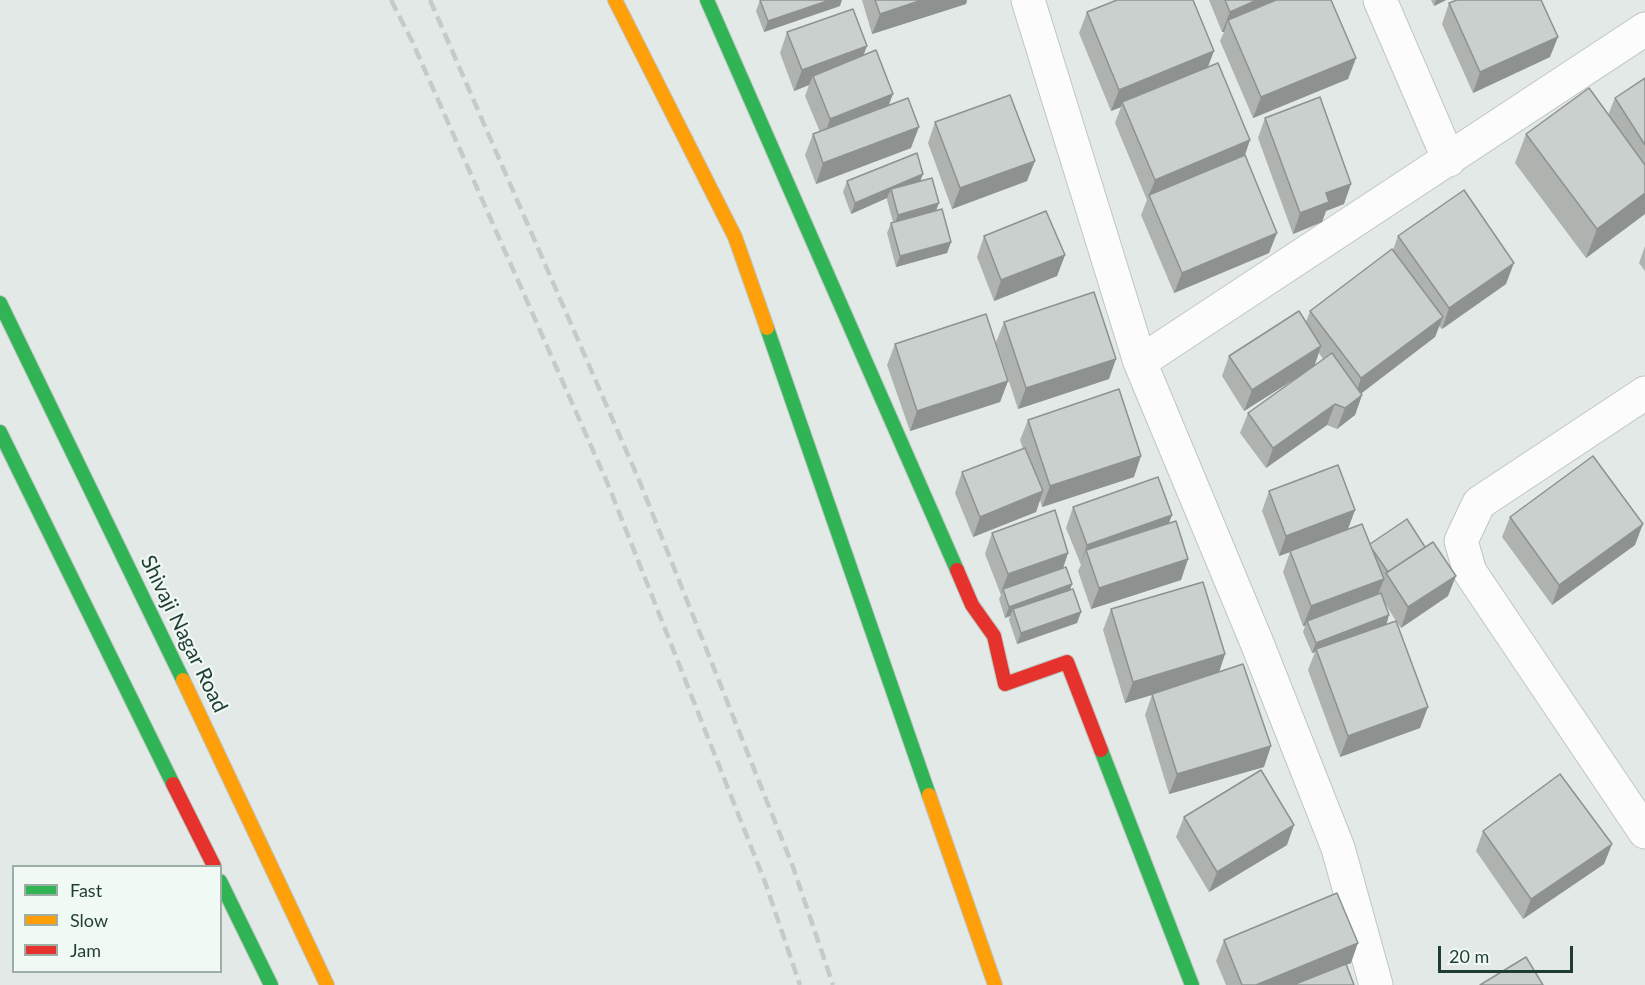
<!DOCTYPE html>
<html>
<head>
<meta charset="utf-8">
<style>
  body { margin:0 }
  #map { position:relative; width:1645px; height:985px; overflow:hidden; background:#e3e9e6; font-family:Lato,sans-serif }
  canvas { display:block }
  .legend { position:absolute; left:12px; top:865px; width:210px; height:108px; box-sizing:border-box; background:#f1f9f4; border:2px solid #9daea7; margin:0; padding:8px 10px; list-style:none; font-size:18px; color:#1f3e33 }
  .legend li { display:flex; align-items:center; gap:12px; height:30px }
  .legend b { width:30px; border:2px solid #9daea7 }
  .scale { position:absolute; left:1438px; top:946px; width:135px; height:27px; box-sizing:border-box; border:3px solid #1f3e33; border-top:0; padding-left:8px; font-size:18px; line-height:21px; white-space:nowrap; color:#1f3e33; -webkit-text-stroke:4px #f1f9f4; paint-order:stroke }
</style>
</head>
<body>
<div id="map">
<canvas width="1645" height="985"></canvas>
<ul class="legend">
<li><b style="height:8px;background:#30b455"></b>Fast</li>
<li><b style="height:8px;background:#ff9f0a"></b>Slow</li>
<li><b style="height:8px;background:#e5322d"></b>Jam</li>
</ul>
<div class="scale">20 m</div>
</div>
<script>
const g = document.querySelector('canvas').getContext('2d');
g.lineJoin = 'round';
const toPath = rows => new Path2D(rows.map(r => 'M' + r).join(''));
function trace(path, color, width, dash) { g.strokeStyle = color; g.lineWidth = width; g.lineCap = dash ? 'butt' : 'round'; g.setLineDash(dash || []); g.stroke(path); }
function fill(path, color) { g.fillStyle = color; g.fill(path, 'evenodd'); }
function label(font, color, halo, rows, align = 'center') {
  g.font = font + ' Lato,sans-serif'; g.lineWidth = 4.5; g.setLineDash([]); g.textBaseline = 'middle'; g.strokeStyle = halo; g.fillStyle = color; for (const [text, x, y, turn = 0] of rows) {
    g.save(); g.translate(x, y); g.rotate((+turn || 0) * Math.PI / 180); g.textAlign = isNaN(turn) ? turn : align; if (halo) g.strokeText(text, 0, 0); g.fillText(text, 0, 0); g.restore();
  }
}
const street = toPath([
  [1028,0,1140,362,1257,643,1338,848,1376,985],
  [1380,0,1449,160],
  [1140,362,1645,29],
  [1645,393,1479,503,1461,541,1470,572,1645,832]
]);
const fast = toPath([
  [707,0,957,570],
  [0,303,183,680],
  [767,328,929,795],
  [0,432,173,784],
  [1101,750,1192,985],
  [220,881,271,985]
]);
const slow = toPath([
  [615,0,735,237,767,328],
  [183,680,327,985],
  [929,795,995,985]
]);
const jam = toPath([
  [957,570,972,605,994,636,1005,684,1067,662,1101,750],
  [173,784,214,866]
]);
trace(street, '#c0c6c3', 35);
trace(fast, '#bec7c3', 16);
trace(slow, '#bec7c3', 16);
trace(jam, '#bec7c3', 16);
trace(street, '#fbfcfb', 33);
trace(fast, '#30b455', 14);
trace(slow, '#ff9f0a', 14);
trace(jam, '#e5322d', 14);
trace(toPath([
  [391,0,412,41,607,482,765,882,800,985],
  [430,0,639,480,793,867,833,985]
]), '#c6cbc9', 4.5, [12, 6]);
fill(toPath([
  [760,0,840,6,764,32,756,11],
  [862,0,967,0,966,4,872,34],
  [1209,0,1331,0,1356,58,1348,79,1253,118,1220,41,1224,32,1222,32],
  [1431,0,1446,0,1434,6],
  [1449,3,1550,57,1473,93,1442,24],
  [1087,12,1208,67,1245,155,1269,253,1174,293,1141,215,1147,200,1115,123,1121,107,1111,111,1079,33],
  [787,32,864,55,889,106,911,148,816,184,805,155,813,134,820,132,805,96,809,85,794,91,780,53],
  [1645,78,1645,214,1586,258,1515,163,1526,134,1608,115,1615,98],
  [1265,118,1344,204,1326,211,1322,222,1293,234,1258,138],
  [935,122,1027,181,952,209,928,143],
  [847,181,921,181,937,210,951,242,947,253,896,267,887,233,891,223,893,222,887,200,887,198,851,214,843,192],
  [984,236,1065,255,1057,276,994,301,977,257],
  [1398,236,1506,284,1442,329,1439,326,1435,337,1361,393,1362,395,1355,415,1337,429,1327,425,1266,468,1240,433,1248,413,1302,374,1244,411,1222,376,1229,356,1306,322,1310,311,1393,250],
  [1319,353,1323,359,1314,366],
  [1645,246,1645,271,1639,263],
  [1004,322,1109,379,1018,409,996,342],
  [895,344,1008,381,1000,402,910,431,887,365],
  [1028,420,1134,477,1042,507,1040,500,1036,512,973,537,955,493,962,472,1023,449,1020,440],
  [1269,491,1355,510,1348,529,1448,596,1401,628,1396,621,1420,728,1340,757,1308,670,1315,652,1312,653,1303,632,1305,626,1303,626,1283,572,1290,552,1279,556,1262,511],
  [1386,605,1396,621,1386,624],
  [1073,507,1172,515,1168,524,1188,559,1181,580,1091,609,1078,571,1081,565,1066,528],
  [1510,517,1635,545,1552,605,1502,537],
  [992,533,1068,553,1063,568,1072,584,1070,590,1081,612,1077,623,1017,644,1009,620,1010,616,1005,618,999,599,1001,595,985,554],
  [1111,609,1225,654,1219,672,1264,767,1169,794,1145,715,1152,695,1125,703,1103,630],
  [1184,817,1287,845,1209,892,1176,837],
  [1483,831,1612,844,1604,864,1523,919,1476,851],
  [1224,940,1351,963,1346,965,1354,985,1226,985,1216,961]
]), '#aeb3b0');
fill(toPath([
  [830,0,842,0,840,6,764,32,768,21],
  [922,0,967,0,966,4,872,34,880,14],
  [1257,0,1299,0,1228,20,1224,32,1222,32,1230,12],
  [1436,0,1446,0,1434,6],
  [1558,37,1550,57,1473,93,1480,72],
  [867,46,859,67,813,76,809,85,794,91,802,70],
  [1214,51,1206,72,1122,102,1121,107,1111,111,1119,90],
  [1356,58,1348,79,1253,118,1261,97],
  [893,94,885,115,823,140,830,119],
  [919,127,911,148,816,184,823,163],
  [1250,140,1243,161,1149,195,1155,180],
  [1035,161,1027,181,952,209,960,188],
  [923,174,919,185,891,189,887,198,851,214,855,203],
  [1351,184,1344,204,1326,211,1322,222,1293,234,1300,213,1326,193],
  [1645,193,1645,214,1586,258,1597,229],
  [939,203,935,213,894,225,898,215],
  [1277,233,1269,253,1174,293,1182,273],
  [951,242,947,253,896,267,900,256],
  [1065,255,1057,276,994,301,1001,280],
  [1514,263,1506,284,1442,329,1449,308],
  [1443,317,1435,337,1354,399,1361,378],
  [1321,346,1314,367,1244,411,1252,390],
  [1116,359,1109,379,1018,409,1026,388],
  [1008,381,1000,402,910,431,917,411],
  [1362,395,1355,415,1337,429,1345,408],
  [1335,404,1327,425,1266,468,1273,448],
  [1141,456,1134,477,1042,507,1050,486],
  [1043,491,1036,512,973,537,980,517],
  [1355,510,1347,531,1279,556,1286,536],
  [1172,515,1164,536,1086,550,1080,566,1087,545],
  [1643,524,1635,545,1552,605,1559,585],
  [1068,553,1061,574,1003,589,1000,595,1008,574],
  [1188,559,1181,580,1091,609,1099,588],
  [1456,576,1448,596,1401,628,1408,607],
  [1384,579,1376,600,1307,621,1305,626,1303,626,1311,606],
  [1072,584,1068,595,1013,609,1010,616,1005,618,1009,607],
  [1081,612,1077,623,1017,644,1021,633],
  [1389,615,1386,626,1316,649,1315,652,1312,653,1316,643],
  [1225,654,1218,675,1125,703,1133,682],
  [1428,707,1420,728,1340,757,1348,736],
  [1271,746,1264,767,1169,794,1177,774],
  [1294,825,1287,845,1209,892,1217,872],
  [1612,844,1604,864,1523,919,1531,899],
  [1358,943,1351,963,1298,985,1256,985]
]), '#8d9290');
const building = toPath([
  [760,0,830,0,768,21,760,0],
  [875,0,922,0,880,14,875,0],
  [1117,0,1193,0,1214,51,1119,90,1087,12,1117,0],
  [1225,0,1257,0,1230,12,1225,0],
  [1276,0,1331,0,1356,58,1261,97,1228,20,1276,0],
  [1457,0,1541,0,1558,37,1480,72,1449,3,1457,0],
  [853,9,867,46,802,70,787,32,853,9],
  [876,50,893,94,830,119,813,76,876,50],
  [1218,63,1250,140,1155,180,1122,102,1218,63],
  [1645,78,1645,145,1615,98,1645,78],
  [1589,88,1645,165,1645,193,1597,229,1526,134,1589,88],
  [1010,95,1035,161,960,188,935,122,1010,95],
  [1320,97,1351,184,1326,193,1329,202,1300,213,1265,118,1320,97],
  [908,98,919,127,823,163,813,134,908,98],
  [917,153,923,174,855,203,847,181,917,153],
  [1245,155,1277,233,1182,273,1149,195,1245,155],
  [932,178,939,203,898,215,891,189,932,178],
  [1464,190,1514,263,1449,308,1398,236,1464,190],
  [942,209,951,242,900,256,891,223,942,209],
  [1046,211,1065,255,1001,280,984,236,1046,211],
  [1392,249,1443,317,1361,378,1310,311,1392,249],
  [1094,292,1116,359,1026,388,1004,322,1094,292],
  [1299,311,1321,346,1252,390,1229,356,1299,311],
  [986,314,1008,381,917,411,895,344,986,314],
  [1332,353,1362,395,1345,408,1335,404,1273,448,1248,413,1332,353],
  [1119,389,1141,456,1050,486,1028,420,1119,389],
  [1025,448,1043,491,980,517,962,472,1025,448],
  [1593,456,1643,524,1559,585,1510,517,1593,456],
  [1338,465,1355,510,1286,536,1269,491,1338,465],
  [1158,477,1172,515,1087,545,1073,507,1158,477],
  [1055,510,1068,553,1008,574,992,533,1055,510],
  [1407,519,1425,547,1388,572,1372,549,1370,544,1407,519],
  [1176,521,1188,559,1099,588,1086,550,1176,521],
  [1362,524,1384,579,1311,606,1290,551,1362,524],
  [1433,542,1456,576,1408,607,1386,573,1433,542],
  [1066,567,1072,584,1009,607,1003,589,1066,567],
  [1203,582,1225,654,1133,682,1111,609,1203,582],
  [1073,589,1081,612,1021,633,1013,609,1073,589],
  [1381,593,1389,615,1316,643,1307,621,1381,593],
  [1396,621,1428,707,1348,736,1316,649,1396,621],
  [1243,664,1271,746,1177,774,1152,694,1243,664],
  [1261,770,1294,825,1217,872,1184,817,1261,770],
  [1560,774,1612,844,1531,899,1483,831,1560,774],
  [1337,893,1358,943,1256,985,1242,985,1224,940,1337,893],
  [1526,957,1543,985,1480,985,1526,957],
  [1346,964,1354,985,1293,985,1346,964]
]);
fill(building, '#cad0cd');
trace(building, '#8d9290', 1.5);
label('21px', '#1f3e33', '#f1f9f4', [
  ["Shivaji Nagar Road",184,634,64]
]);
</script>
</body>
</html>
